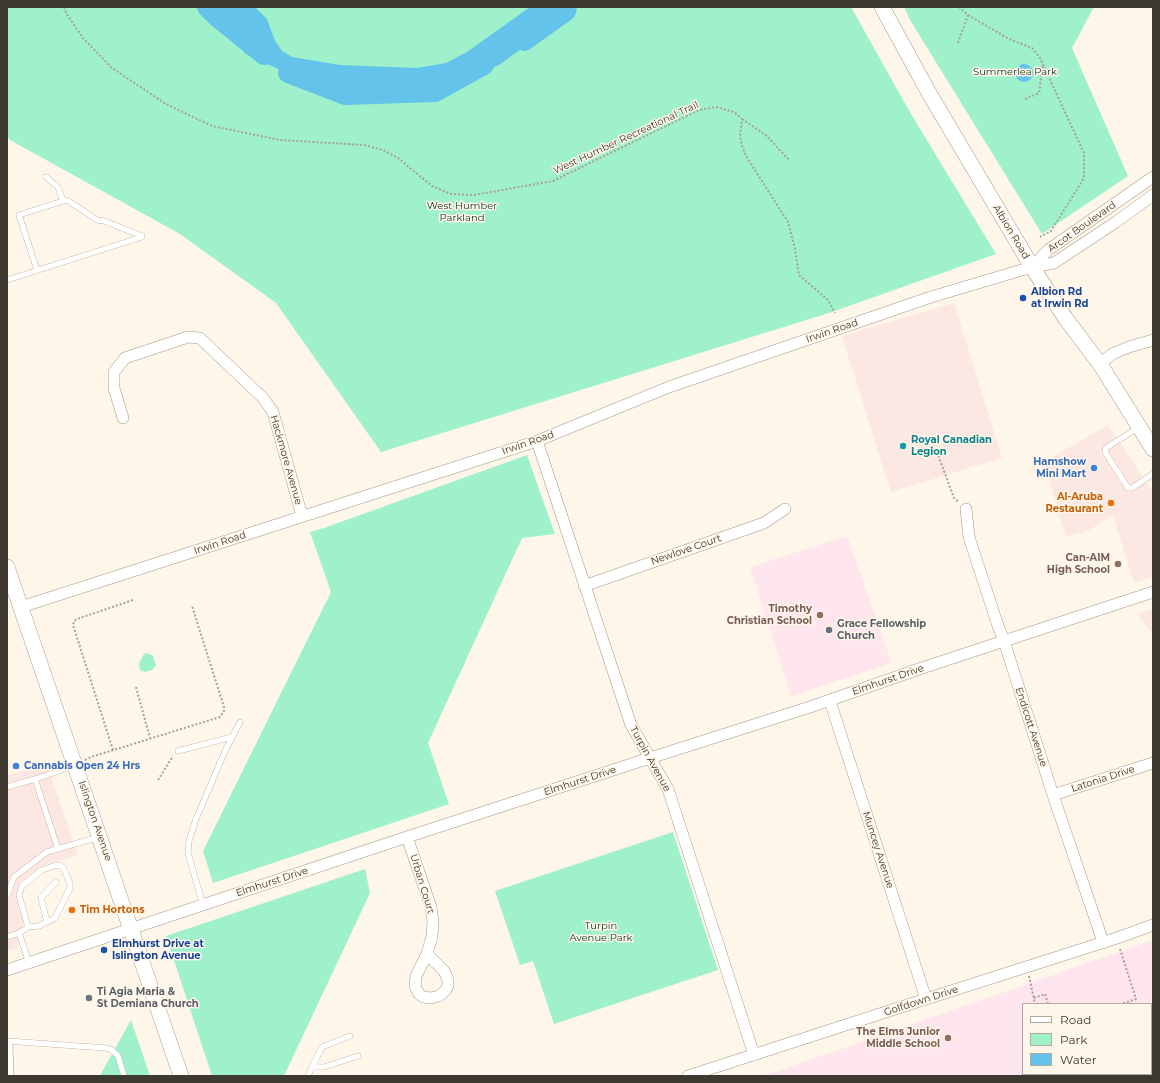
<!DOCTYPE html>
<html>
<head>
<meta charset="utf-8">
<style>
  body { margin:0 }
  #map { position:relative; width:1160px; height:1083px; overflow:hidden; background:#fef6e8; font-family:Montserrat,sans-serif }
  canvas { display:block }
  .frame { position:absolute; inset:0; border:8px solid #3e3930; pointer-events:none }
  .legend { position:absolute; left:1022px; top:1003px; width:130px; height:72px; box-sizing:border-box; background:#fef6e8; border:1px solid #b1aa9e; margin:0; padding:5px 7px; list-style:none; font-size:12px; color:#3e3930 }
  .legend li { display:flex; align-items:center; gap:8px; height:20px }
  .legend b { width:20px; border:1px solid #b1aa9e }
</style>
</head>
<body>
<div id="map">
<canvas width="1160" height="1083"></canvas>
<div class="frame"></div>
<ul class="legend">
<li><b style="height:5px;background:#fff"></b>Road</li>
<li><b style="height:11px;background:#9ef1ca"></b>Park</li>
<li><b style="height:11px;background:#63c3eb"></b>Water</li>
</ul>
</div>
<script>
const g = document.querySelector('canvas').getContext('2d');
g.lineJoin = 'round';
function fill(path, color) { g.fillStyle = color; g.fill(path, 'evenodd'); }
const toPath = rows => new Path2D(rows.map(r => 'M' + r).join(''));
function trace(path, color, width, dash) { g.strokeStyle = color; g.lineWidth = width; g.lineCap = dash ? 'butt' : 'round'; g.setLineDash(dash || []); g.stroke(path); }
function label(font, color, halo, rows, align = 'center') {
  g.font = font + ' Montserrat,sans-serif'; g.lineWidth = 3; g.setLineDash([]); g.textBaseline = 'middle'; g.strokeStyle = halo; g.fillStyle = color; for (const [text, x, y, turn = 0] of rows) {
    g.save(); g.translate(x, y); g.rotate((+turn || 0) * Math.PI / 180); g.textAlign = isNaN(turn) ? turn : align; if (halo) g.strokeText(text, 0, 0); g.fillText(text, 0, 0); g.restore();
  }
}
fill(toPath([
  [954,303,1002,458,891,492,842,336],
  [1108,425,1153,492,1153,577,1134,583,1113,514,1090,530,1066,537,1044,462],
  [1153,609,1153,633,1137,614],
  [46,762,78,855,41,866,19,885,16,895,24,921,17,948,7,951,7,776]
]), '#fce7e3');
fill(toPath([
  [847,536,892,663,791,696,750,567],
  [1153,940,1153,1076,761,1076,775,1072],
  [1023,1004,1151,1004,1151,1074,1023,1074]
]), '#ffe5ed');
fill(toPath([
  [7,7,851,7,911,114,996,254,829,313,381,452,276,303,180,234,10,140,7,136],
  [904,7,1094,7,1072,48,1128,176,1042,234,910,20],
  [527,455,555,534,522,538,428,743,449,804,213,883,203,851,331,592,310,532,324,528],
  [147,653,153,656,156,665,152,670,145,672,140,670,139,663,144,654],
  [673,832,718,970,554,1024,533,961,520,965,495,891],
  [365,869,370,893,284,1076,212,1076,166,936],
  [131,1020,150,1076,100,1076,103,1070]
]), '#9ef1ca');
fill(toPath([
  [205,7,255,7,267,19,275,41,282,51,292,57,340,65,417,68,446,63,467,52,530,7,564,7,525,46,499,65,424,91,363,91,304,81,244,53,243,34],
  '1015 73a9 9 0 1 1 18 0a9 9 0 1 1-18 0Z'
]), '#63c3eb');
trace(toPath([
  [207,7,217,17,264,55],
  [524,41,566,11,567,7],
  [288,73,345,95,435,92,484,65]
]), '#63c3eb', 20);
const lane = toPath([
  [46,177,58,187,63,201,67,200,97,220,104,221,142,236],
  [37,270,19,215,63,201],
  [7,280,142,237],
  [1139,427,1106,448,1105,452,1128,488,1132,488,1153,474],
  [178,751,232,737],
  [35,779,74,766],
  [7,787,35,779,58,849],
  [7,896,14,877,47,852,99,837],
  [203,905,188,853,189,841,196,819,226,749,240,722],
  [47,922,41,898,56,882],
  [19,933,29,963],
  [7,937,19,933,28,927,39,926,55,918,70,888,70,884,64,869,61,866,56,865,42,870,22,886,19,895,28,927],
  [7,1041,106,1048,112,1050,118,1056,124,1076],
  [312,1067,322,1047,350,1036],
  [308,1076,312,1067,324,1067,358,1056]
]);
const street = toPath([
  [1032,267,1048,250,1153,177],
  [1100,364,1112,354,1129,347,1153,340],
  [123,418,114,388,114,372,125,358,188,337,200,338,263,398,273,412,302,516],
  [537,441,631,725,668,789,754,1055],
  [966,509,969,537,997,623,1004,641,1053,795,1099,930,1103,943],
  [584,586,764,523,785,509],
  [21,607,537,441,669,387,931,297,1032,267,1054,263,1116,222,1153,195],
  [830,701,926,999],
  [1053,795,1153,763],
  [407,837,431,907,433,922,432,936,427,954,416,976,415,986,419,994,423,997,431,998,439,996,446,990,448,985,448,980,444,971,427,954],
  [7,970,407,837,650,758,810,707,922,668,1153,592],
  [7,1045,8,1076],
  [688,1076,926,999,1117,938,1153,925]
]);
const secondary = toPath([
  [882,7,929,93,1032,267,1066,319,1100,364,1153,449],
  [7,567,181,1076]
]);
trace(lane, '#a59884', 6);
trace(street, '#a59884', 12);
trace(secondary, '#a59884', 16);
trace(toPath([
  [64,7,66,13,83,38,112,68,166,104,212,126,280,140,364,145,383,150,398,158,432,186,451,194,474,195,553,181,699,110,716,107,734,112,742,119,740,136,742,146,746,156,788,222,795,249,799,275,828,300,835,313],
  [959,7,968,15,1009,39,1032,48,1040,58,1084,153,1084,178,1051,231,1040,237],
  [958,43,968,15],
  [1025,99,1039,93,1043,64],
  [742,119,767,136,789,160],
  [937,452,954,498,959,502],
  [136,687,150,738],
  [113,750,73,625,74,621,77,619,133,600],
  [85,760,91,757,220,717,224,711,224,707,192,606],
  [158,780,173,756],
  [1120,949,1136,999,1121,1004],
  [1029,976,1035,1004],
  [1034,998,1045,994,1048,1004]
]), '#a8a195', 2, [2, 2]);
trace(lane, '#fff', 5.5);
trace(street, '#fff', 11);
trace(secondary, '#fff', 15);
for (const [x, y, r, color] of [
  [1023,298,4,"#1a4fb4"],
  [903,446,4,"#0f9aa8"],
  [1094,468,4,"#3f7fe0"],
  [1111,503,4,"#e8710a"],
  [1118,564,4,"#8d6e63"],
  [820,615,4,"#8d6e63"],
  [829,630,4,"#6b7280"],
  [16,766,4,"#3f7fe0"],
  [72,910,4,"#e8710a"],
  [104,950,4,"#1a4fb4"],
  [89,998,4,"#6b7280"],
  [948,1038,4,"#8d6e63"]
]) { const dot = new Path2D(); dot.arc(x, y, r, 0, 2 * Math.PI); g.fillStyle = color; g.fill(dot); trace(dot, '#fef6e8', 1.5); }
label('10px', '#0d3626', '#fef6e8', [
  ["Summerlea Park",1015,72],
  ["West Humber",462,206],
  ["Parkland",462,218],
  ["Turpin",601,926],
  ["Avenue Park",601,938]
]);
label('10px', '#3e3930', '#fef6e8', [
  ["West Humber Recreational Trail",626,138,-25],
  ["Arcot Boulevard",1082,227,-35],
  ["Albion Road",1011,232,59],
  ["Irwin Road",832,331,-19],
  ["Irwin Road",528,443,-19],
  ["Hackmore Avenue",286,460,74],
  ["Irwin Road",220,543,-18],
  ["Newlove Court",686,550,-19],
  ["Elmhurst Drive",888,680,-19],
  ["Endicott Avenue",1031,727,72],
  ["Turpin Avenue",650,759,61],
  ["Latonia Drive",1103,779,-18],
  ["Elmhurst Drive",580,781,-18],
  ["Islington Avenue",95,821,71],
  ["Muncey Avenue",878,850,72],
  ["Elmhurst Drive",272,882,-18],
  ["Urban Court",422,884,73],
  ["Golfdown Drive",921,1001,-18]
]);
label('bold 10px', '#164399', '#fef6e8', [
  ["Albion Rd",1031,292],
  ["at Irwin Rd",1031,304],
  ["Elmhurst Drive at",112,944],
  ["Islington Avenue",112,956]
], 'left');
label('bold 10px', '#0d838f', '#fef6e8', [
  ["Royal Canadian",911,440],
  ["Legion",911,452]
], 'left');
label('bold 10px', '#366cbe', '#fef6e8', [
  ["Hamshow",1086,462],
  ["Mini Mart",1086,474],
  ["Cannabis Open 24 Hrs",24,766,"left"]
], 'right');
label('bold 10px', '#c56008', '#fef6e8', [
  ["Al-Aruba",1103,497],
  ["Restaurant",1103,509],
  ["Tim Hortons",80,910,"left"]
], 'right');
label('bold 10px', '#785e54', '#fef6e8', [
  ["Can-AIM",1110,558],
  ["High School",1110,570],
  ["Timothy",812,609],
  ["Christian School",812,621],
  ["The Elms Junior",940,1032],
  ["Middle School",940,1044]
], 'right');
label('bold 10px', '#5b616d', '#fef6e8', [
  ["Grace Fellowship",837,624],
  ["Church",837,636],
  ["Ti Agia Maria &",97,992],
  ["St Demiana Church",97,1004]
], 'left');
</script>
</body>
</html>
